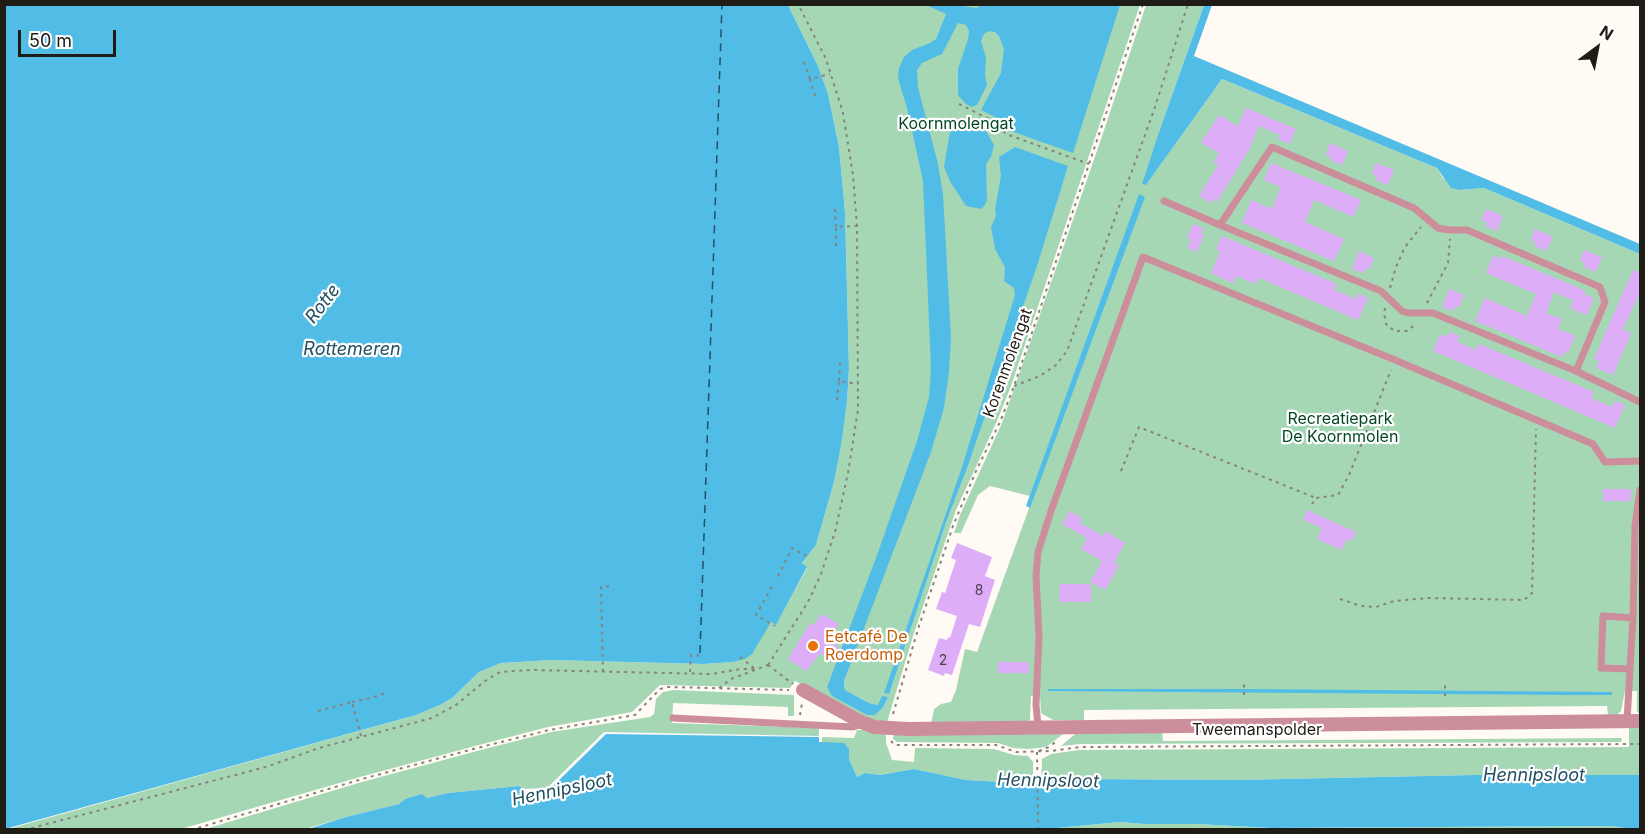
<!DOCTYPE html>
<html>
<head>
<meta charset="utf-8">
<style>
  body { margin:0 }
  #map { position:relative; width:1645px; height:834px; overflow:hidden; background:#fffaf3; font-family:Inter,sans-serif }
  canvas { display:block }
  .frame { position:absolute; inset:0; border:6px solid #1f1b15; pointer-events:none }
  .north { position:absolute; left:1567px; top:18px; width:60px; height:60px; -webkit-text-stroke:4px #fff; paint-order:stroke; rotate:32deg; font-size:16px; font-weight:700; line-height:24px; text-align:center; color:#1f1b15 }
  .north::after { content:''; display:block; margin:auto; width:21px; height:27px; background:#1f1b15; clip-path:polygon(50% 0,100% 100%,50% 72%,0 100%) }
  .scale { position:absolute; left:18px; top:30px; width:98px; height:27px; box-sizing:border-box; border:3px solid #1f1b15; border-top:0; padding-left:8px; font-size:18px; line-height:21px; white-space:nowrap; color:#1f1b15; -webkit-text-stroke:4px #fff; paint-order:stroke }
</style>
</head>
<body>
<div id="map">
<canvas width="1645" height="834"></canvas>
<div class="frame"></div>
<div class="north">N</div>
<div class="scale">50 m</div>
</div>
<script>
const g = document.querySelector('canvas').getContext('2d');
g.lineJoin = 'round';
function fill(path, color) { g.fillStyle = color; g.fill(path, 'evenodd'); }
const toPath = rows => new Path2D(rows.map(r => 'M' + r).join(''));
function trace(path, color, width, dash) { g.strokeStyle = color; g.lineWidth = width; g.lineCap = dash ? 'butt' : 'round'; g.setLineDash(dash || []); g.stroke(path); }
function label(font, color, halo, rows, align = 'center') {
  g.font = font + ' Inter,sans-serif'; g.lineWidth = 4.5; g.setLineDash([]); g.textBaseline = 'middle'; g.strokeStyle = halo; g.fillStyle = color; for (const [text, x, y, turn = 0] of rows) {
    g.save(); g.translate(x, y); g.rotate((+turn || 0) * Math.PI / 180); g.textAlign = isNaN(turn) ? turn : align; if (halo) g.strokeText(text, 0, 0); g.fillText(text, 0, 0); g.restore();
  }
}
fill(toPath([
  [788,5,1140,5,1011,386,997,421,956,510,914,633,887,722,868,719,795,681,790,688,660,685,632,712,548,727,475,746,360,777,181,829,5,830,416,715,442,704,452,698,479,672,501,663,551,660,704,664,732,662,771,622,776,624,807,568,802,563,816,545,834,482,847,402,849,369,845,212,839,147,828,94,818,66],
  [866,618,844,681,845,690,869,703,878,705,888,697,884,706,867,715,829,681],
  [1146,5,1204,5,1160,129,1146,185,1222,79,1437,168,1443,178,1460,190,1484,188,1640,254,1640,714,1637,712,1637,691,1625,691,1621,711,1617,715,1608,715,1607,706,1084,710,1084,720,1053,720,1041,713,1040,696,1031,696,1030,720,1022,724,931,724,934,709,941,704,951,702,956,690,965,649,977,652,1142,196,1139,195,1030,496,990,486,978,495,961,533,954,533,960,515,1002,423,1098,148],
  [673,690,794,695,794,716,788,716,788,707,673,703,672,723,819,728,819,736,604,732,547,788,524,789,519,786,448,793,427,798,421,795,405,799,399,804,346,817,305,829,202,830,362,782,477,751,551,732,650,717,654,714,656,699,663,692],
  [1629,726,1640,726,1640,775,1474,775,1237,780,1079,779,1041,784,1042,759,1051,754,1079,750,1629,747],
  [857,730,886,730,886,743,892,760,914,762,915,748,994,749,1014,755,1028,756,1033,762,1033,784,966,780,914,769,880,775,865,773,857,777,849,759,849,749,822,742,822,737,854,738],
  [1080,730,1162,730,1163,741,1622,738,1621,742,1080,744,1061,746],
  [894,731,1067,731,1046,747,1029,749,1013,748,998,743,897,742,893,739],
  [1120,822,1144,824,1197,824,1270,828,1611,826,1635,829,1036,830]
]), '#a6d7b5');
fill(toPath([
  [984,4,1120,5,1073,153,1008,130,995,117,981,110,1001,73,1004,49,999,36,995,32,989,31,984,34,981,41,986,58,985,75,987,85,977,105,971,107,965,103,958,95,958,69,968,39,969,31,966,25,958,23,942,54,922,63,917,70,918,87,938,164,943,194,951,337,949,372,944,408,931,452,844,681,845,690,869,703,878,705,882,696,888,697,884,706,875,715,867,715,832,696,827,687,876,558,917,441,929,397,931,369,923,181,907,108,898,78,899,68,904,57,912,50,930,43,936,39,946,14,926,5,958,5,976,8],
  [5,5,788,5,818,66,828,94,839,147,845,212,849,369,847,402,841,445,834,482,816,545,802,563,807,567,776,625,771,622,752,654,745,659,732,662,704,664,551,660,501,663,479,672,452,698,442,704,416,715,5,829],
  [1204,5,1212,5,1194,56,1640,244,1640,254,1484,188,1460,190,1451,188,1437,168,1222,79,1146,185,1142,184,1160,129],
  [967,121,978,122,986,131,994,145,991,157,986,164,987,201,982,209,966,206,951,183,944,167,950,131,957,123],
  [1015,147,1068,166,1037,266,967,468,946,522,889,694,884,693,962,467,1015,295,1014,288,1004,281,1005,267,995,249,991,227,996,216,995,209,1001,176,999,157],
  [1139,194,1145,197,1030,508,1026,506],
  [1048,689,1245,689,1612,692,1612,695,1566,695,1048,691],
  [604,732,822,736,822,742,844,743,849,749,849,759,857,777,865,773,880,775,914,769,966,780,1037,784,1079,779,1237,780,1474,775,1640,775,1640,830,1611,826,1270,828,1197,824,1144,824,1120,822,1036,830,305,830,346,817,399,804,405,799,422,794,427,798,448,793,519,786,524,789,547,788]
]), '#51bde7');
fill(toPath([
  [604,732,819,736,820,733,822,733,822,742,819,742,819,737,606,734,548,791,524,792,524,789,547,788]
]), '#fffaf3');
trace(toPath([
  [700,653,722,4]
]), '#235062', 1.5, [8, 6]);
fill(toPath([
  [1246,108,1296,129,1290,144,1278,139,1280,135,1259,126,1251,145,1252,145,1217,202,1212,199,1210,203,1199,196,1218,165,1214,162,1219,153,1201,143,1219,115,1238,126],
  [1330,143,1348,151,1342,165,1330,160,1331,157,1326,154],
  [1271,163,1361,200,1353,217,1314,200,1305,222,1344,239,1334,261,1242,223,1251,200,1272,209,1281,187,1264,180],
  [1376,163,1394,170,1388,185,1376,180,1377,176,1372,174],
  [1486,209,1503,216,1497,231,1485,226,1487,222,1481,220],
  [1193,224,1203,228,1201,234,1204,235,1197,252,1187,248,1191,240,1187,238],
  [1535,229,1553,237,1546,251,1534,246,1536,242,1531,240],
  [1222,236,1337,284,1334,290,1356,299,1358,293,1368,298,1358,320,1259,278,1256,284,1236,276,1233,283,1211,273,1220,251,1216,249],
  [1584,250,1602,257,1596,272,1584,267,1585,263,1580,261],
  [1359,251,1374,258,1369,270,1365,268,1363,273,1352,269],
  [1493,256,1501,259,1502,256,1553,277,1586,291,1584,294,1594,298,1587,315,1570,308,1573,300,1554,292,1546,313,1562,319,1558,329,1575,336,1568,353,1564,352,1562,357,1475,321,1485,298,1527,316,1536,294,1486,273],
  [1633,270,1641,273,1641,291,1623,329,1631,333,1613,375,1596,368,1599,361,1594,359],
  [1449,289,1464,295,1459,307,1455,306,1453,311,1442,307],
  [1450,332,1460,336,1457,342,1476,350,1479,344,1594,392,1591,398,1613,407,1615,401,1625,405,1615,428,1433,351,1440,334,1447,337],
  [1603,489,1631,489,1631,501,1603,501],
  [1307,510,1356,532,1352,541,1347,539,1342,550,1317,539,1322,528,1303,520],
  [1070,511,1082,518,1080,523,1103,536,1106,531,1125,543,1114,562,1119,565,1105,590,1090,582,1102,561,1081,549,1087,538,1062,524],
  [957,543,992,557,985,576,995,580,980,627,969,624,952,675,945,673,944,676,928,670,939,638,947,640,948,637,950,638,957,616,936,609,942,592,945,593,956,560,951,558],
  [1060,584,1091,584,1091,602,1059,602],
  [821,614,839,624,828,641,840,648,831,661,820,653,806,671,788,659,810,623,814,625],
  [998,662,1028,662,1029,673,998,673]
]), '#ddadf8');
trace(toPath([
  [804,62,810,79],
  [815,96,810,79,830,74],
  [959,104,993,121,1006,134,1089,164],
  [835,209,836,227],
  [836,246,836,227,857,226],
  [1390,288,1396,267,1405,247,1421,227],
  [1427,303,1448,263,1450,239],
  [1385,308,1384,313,1386,324,1394,331,1408,331,1415,324],
  [839,381,840,362],
  [1014,386,1040,376,1056,365,1067,351,1155,107,1188,4],
  [837,400,839,381,858,384],
  [1121,471,1139,427,1316,498],
  [1312,504,1316,498,1338,495,1349,475,1391,370],
  [778,576,792,548,808,557],
  [772,587,756,615,775,626],
  [1340,599,1361,606,1376,607,1394,601,1428,598,1524,600,1532,593,1536,429],
  [740,657,755,669],
  [768,665,808,602,821,574,835,532,848,473,858,410,857,226,853,175,843,113,826,59,798,4],
  [768,665,793,684],
  [603,672,601,587,611,586],
  [690,672,691,655,697,656,700,653],
  [719,688,731,679,768,665],
  [1244,695,1244,684],
  [1445,696,1445,685],
  [352,702,371,698,388,692],
  [318,711,352,702,361,736],
  [893,714,919,626,953,526,976,471,1000,422,1014,386,1143,4],
  [800,715,802,703],
  [891,741,895,745,996,745,1016,752,1051,751,1081,747,1640,744],
  [1039,751,1049,747,1058,740],
  [1037,752,1038,830],
  [24,830,266,767,319,748,432,718,456,705,485,681,500,672,532,670,712,674,740,669,755,669],
  [191,830,362,779,477,748,549,730,635,715,660,689,668,687,789,690]
]), '#87827c', 2, [3, 4.5]);
trace(toPath([
  [1164,201,1220,225,1272,147,1414,208,1438,228,1449,230,1467,230,1600,287,1605,302,1576,371],
  [1220,225,1381,291,1402,311,1408,313,1433,313,1576,371,1640,402],
  [1633,618,1635,526,1640,490],
  [673,718,853,727,863,724],
  [1627,721,1630,669,1601,668,1603,616,1633,618,1630,669],
  [1038,726,1036,705,1039,636,1036,576,1038,552,1051,511,1143,257,1395,360,1593,444,1605,462,1640,461]
]), '#cd8e9b', 7);
trace(toPath([
  [803,690,859,721,874,727,908,729,1640,721]
]), '#cd8e9b', 14);
for (const [x, y, r, color] of [
  [813,646,6,"#e8710a"]
]) { const dot = new Path2D(); dot.arc(x, y, r, 0, 2 * Math.PI); g.fillStyle = color; g.fill(dot); trace(dot, '#fff', 2); }
label('14px', '#4e404e', null, [
  ["8",979,591],
  ["2",943,661]
]);
label('16px', '#024725', '#fff', [
  ["Koornmolengat",956,124],
  ["Recreatiepark",1340,419],
  ["De Koornmolen",1340,437]
]);
label('16px', '#1f1b15', '#fff', [
  ["Korenmolengat",1008,363,-70],
  ["Tweemanspolder",1257,730]
]);
label('16px', '#c56008', '#fff', [
  ["Eetcafé De",825,637],
  ["Roerdomp",825,655]
], 'left');
label('italic 18px', '#235062', '#fff', [
  ["Rotte",323,304,-52],
  ["Rottemeren",352,350],
  ["Hennipsloot",1534,776],
  ["Hennipsloot",1048,781,1],
  ["Hennipsloot",562,790,-12]
]);
</script>
</body>
</html>
